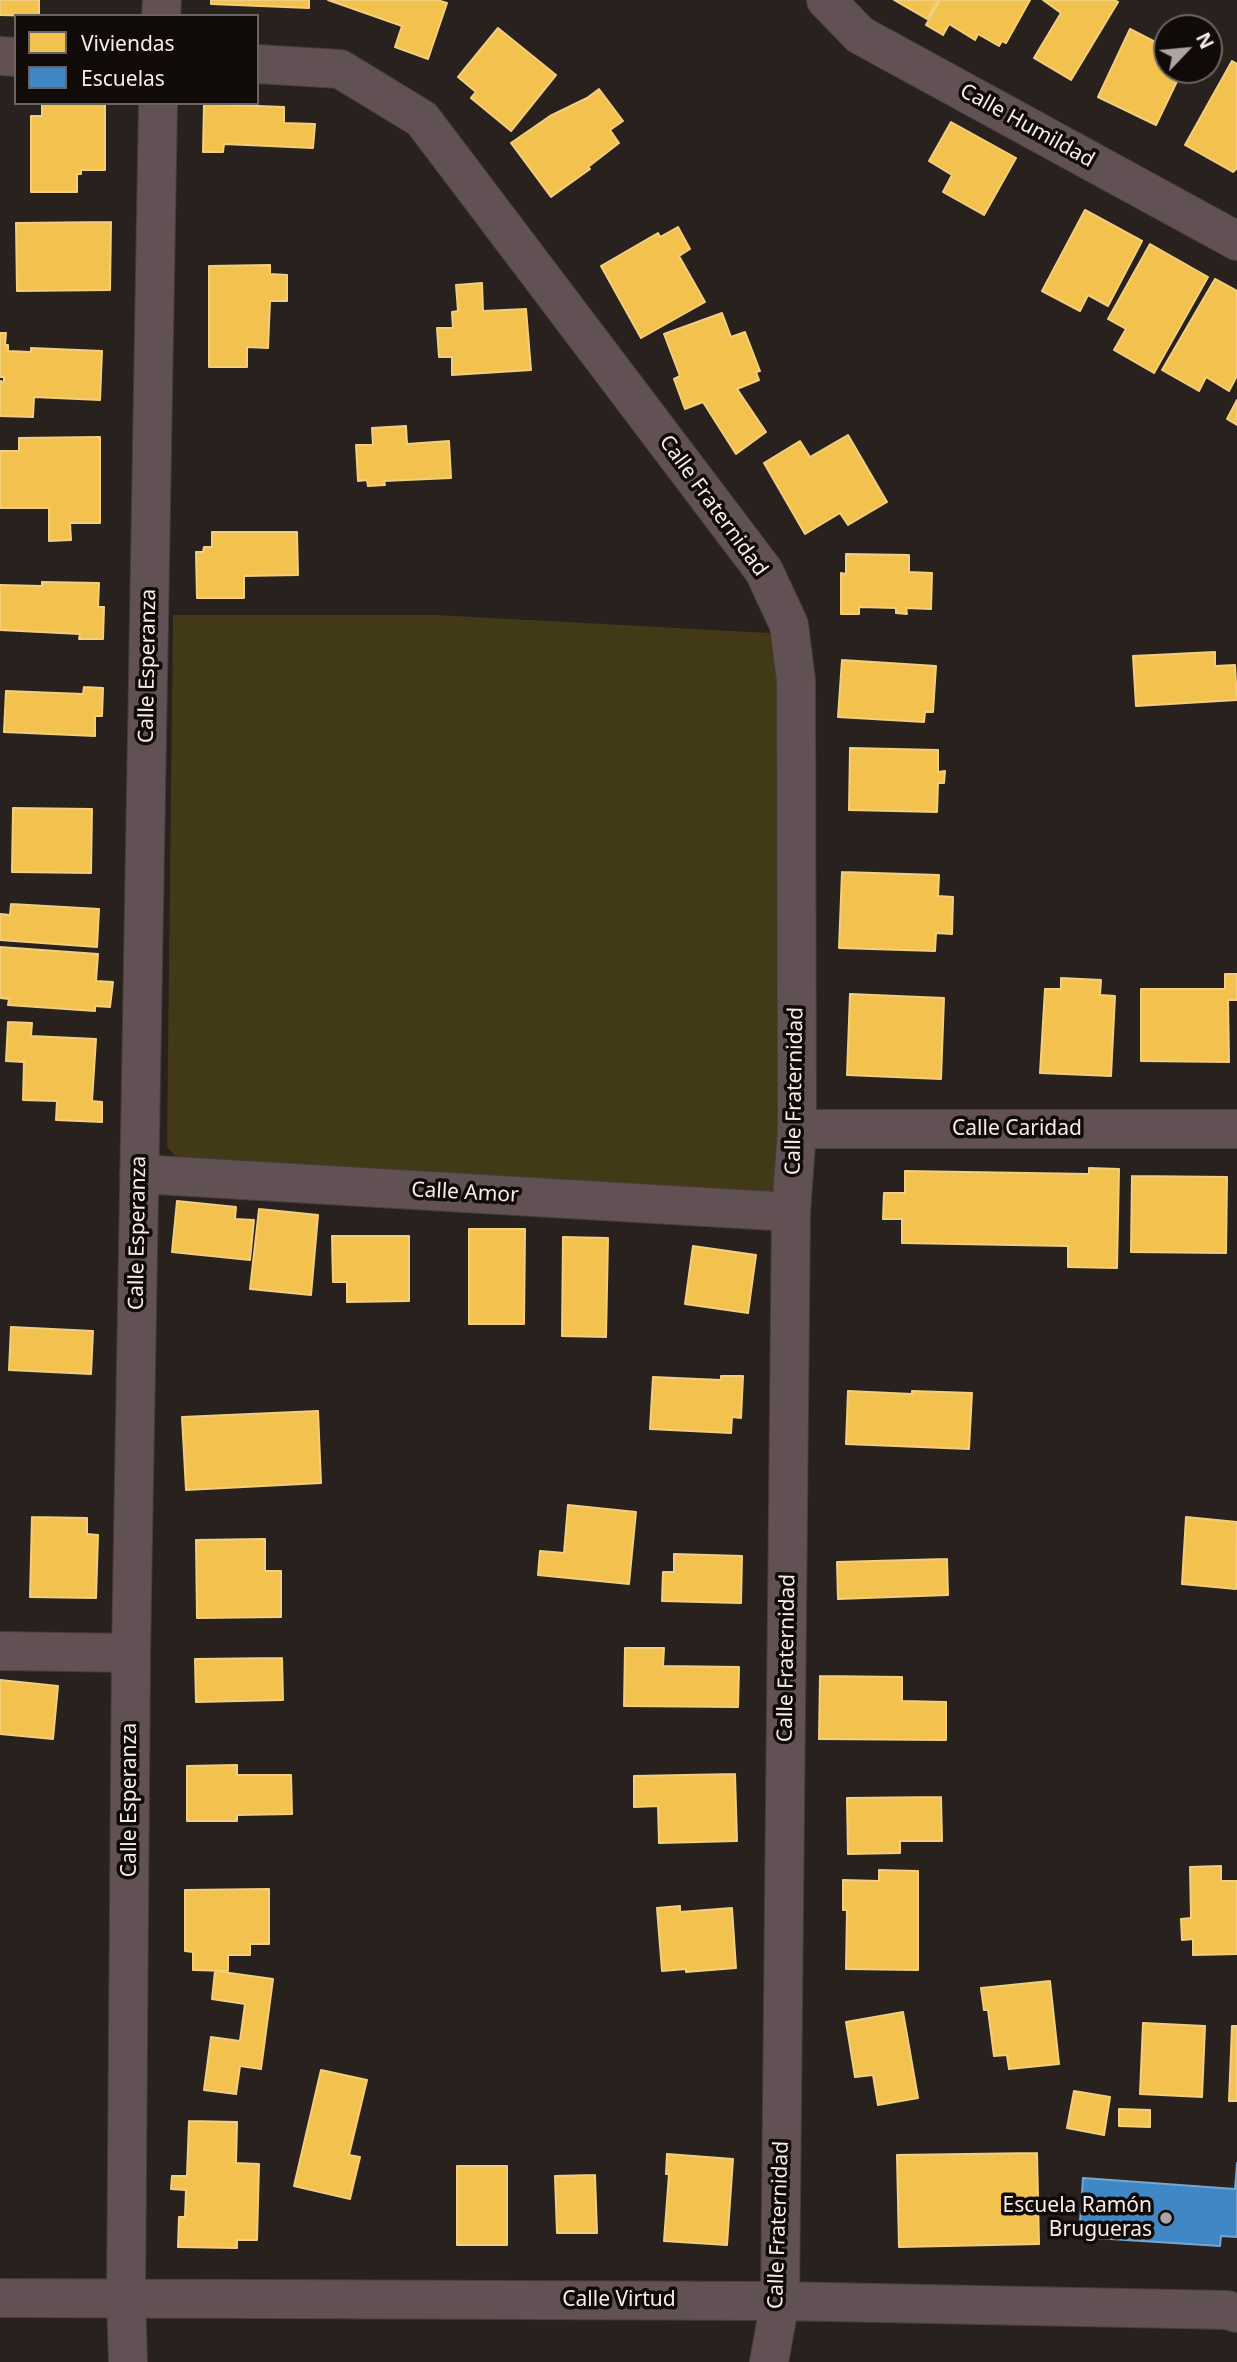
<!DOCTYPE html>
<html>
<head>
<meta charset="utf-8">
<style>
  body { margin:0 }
  #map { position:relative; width:1237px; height:2362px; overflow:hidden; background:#29211e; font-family:"Noto Sans",sans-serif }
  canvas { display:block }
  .legend { position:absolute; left:14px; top:14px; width:245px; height:91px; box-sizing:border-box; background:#100a08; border:2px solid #6c6462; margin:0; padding:9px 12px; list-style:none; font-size:21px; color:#f6ece9 }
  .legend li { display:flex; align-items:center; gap:14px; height:35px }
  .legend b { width:35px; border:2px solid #6c6462 }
  .north { position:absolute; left:1153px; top:14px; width:70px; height:70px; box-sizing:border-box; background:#100a08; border:2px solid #6c6462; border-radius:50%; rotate:64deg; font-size:19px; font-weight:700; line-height:28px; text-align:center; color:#f6ece9 }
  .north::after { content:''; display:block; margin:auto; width:24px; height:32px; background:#aea5a2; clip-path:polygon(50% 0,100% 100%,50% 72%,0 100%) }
</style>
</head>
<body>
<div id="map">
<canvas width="1237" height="2362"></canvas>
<ul class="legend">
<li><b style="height:19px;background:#f2c14e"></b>Viviendas</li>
<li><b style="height:19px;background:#3f88c5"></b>Escuelas</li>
</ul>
<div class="north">N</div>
</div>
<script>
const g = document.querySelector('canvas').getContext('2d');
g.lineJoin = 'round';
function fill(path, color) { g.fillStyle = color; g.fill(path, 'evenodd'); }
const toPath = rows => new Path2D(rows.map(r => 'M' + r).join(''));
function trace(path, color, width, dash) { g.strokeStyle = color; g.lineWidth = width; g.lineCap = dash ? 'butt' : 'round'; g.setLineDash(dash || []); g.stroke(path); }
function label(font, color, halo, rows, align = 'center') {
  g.font = font + ' "Noto Sans",sans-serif'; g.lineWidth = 7; g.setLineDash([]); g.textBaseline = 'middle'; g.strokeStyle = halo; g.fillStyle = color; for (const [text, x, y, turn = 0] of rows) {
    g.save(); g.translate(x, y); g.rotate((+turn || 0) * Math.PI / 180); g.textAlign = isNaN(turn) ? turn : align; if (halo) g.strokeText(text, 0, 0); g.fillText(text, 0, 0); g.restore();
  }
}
fill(toPath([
  [173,615,436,615,769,633,779,645,783,1180,771,1193,182,1161,173,1154,167,1146]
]), '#423916');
const homes = toPath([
  [0,0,39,0,39,16,0,15,0,0],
  [211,0,309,0,309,8,211,4,211,0],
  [328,0,437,0,447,3,428,59,395,47,402,26,328,0],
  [894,0,938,0,927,19,894,0],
  [940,0,1030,0,1006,43,1002,41,999,46,978,34,975,40,949,24,943,35,926,25,940,0],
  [1043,0,1114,0,1118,2,1071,80,1034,58,1061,13,1043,0],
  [498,28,556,75,511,131,471,98,476,92,458,77,498,28],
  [1130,29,1167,48,1167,70,1195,70,1190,80,1180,75,1156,125,1098,97,1130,29],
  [1232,61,1237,64,1237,168,1233,172,1185,145,1232,61],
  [599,89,623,121,610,130,619,143,588,167,590,169,551,197,511,143,550,116,587,98,599,89],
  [42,103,105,103,105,170,81,170,81,174,77,174,77,192,31,192,31,116,42,116,42,103],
  [204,104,284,107,284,123,315,124,313,148,224,144,223,152,203,152,204,104],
  [951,122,1016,158,984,215,943,192,952,175,929,161,951,122],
  [1085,210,1142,241,1108,306,1088,295,1080,311,1042,291,1085,210],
  [111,222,110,290,17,291,16,223,111,222],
  [678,227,690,249,679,256,705,302,641,338,601,266,658,233,660,237,678,227],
  [1150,244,1208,277,1154,373,1114,350,1126,329,1108,319,1150,244],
  [270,265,270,274,287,275,287,301,270,301,268,348,247,347,247,367,209,367,209,266,270,265],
  [1215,279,1237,291,1237,376,1229,391,1206,377,1199,391,1162,370,1215,279],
  [482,283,483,311,526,309,531,370,452,375,452,357,439,357,437,328,453,328,452,312,458,311,456,285,482,283],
  [722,313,731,337,745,332,760,371,756,372,759,380,737,389,766,432,736,454,703,402,685,409,674,379,680,376,664,334,722,313],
  [0,333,6,333,5,345,8,345,8,351,31,352,31,348,102,351,100,400,34,397,33,417,0,416,0,381,4,382,4,377,0,377,0,333],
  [1237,400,1237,425,1227,419,1237,400],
  [406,426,407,444,449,441,451,478,384,481,385,485,368,486,367,480,358,481,356,445,373,445,372,428,406,426],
  [848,435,887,502,848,525,840,513,805,534,764,463,800,441,810,457,848,435],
  [100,437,100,523,70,523,71,540,49,541,49,508,0,508,0,451,19,451,19,438,100,437],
  [212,532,297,532,298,575,244,576,244,598,197,598,196,552,203,552,204,547,212,547,212,532],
  [846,554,909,555,909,572,932,573,931,609,906,608,907,614,896,613,896,608,859,607,859,614,841,614,841,573,846,574,846,554],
  [42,582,99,583,98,607,104,607,103,639,79,639,80,634,0,630,0,585,42,586,42,582],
  [1215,652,1215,666,1235,665,1237,700,1136,706,1133,656,1215,652],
  [842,660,936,666,933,712,925,712,924,722,838,717,842,660],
  [84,687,103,688,102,716,95,716,95,736,4,732,6,691,83,694,84,687],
  [850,748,938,750,938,772,945,771,944,783,938,783,937,812,849,810,850,748],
  [13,808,92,809,91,873,12,872,13,808],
  [842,872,939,875,938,896,953,897,952,934,936,933,935,951,839,948,842,872],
  [11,904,99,909,97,947,0,940,0,914,10,915,11,904],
  [0,947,98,954,96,981,113,982,110,1007,95,1006,95,1011,8,1005,9,999,0,998,0,947],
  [1225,974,1237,974,1237,1000,1228,1000,1229,1062,1141,1061,1141,989,1225,989,1225,974],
  [1061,978,1101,980,1100,995,1115,996,1111,1076,1040,1073,1045,989,1061,989,1061,978],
  [850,994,944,998,941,1079,847,1075,850,994],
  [8,1022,32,1023,31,1036,96,1039,92,1101,102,1102,102,1122,56,1120,57,1101,23,1100,24,1062,6,1061,8,1022],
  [1089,1168,1119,1169,1117,1268,1068,1267,1068,1246,902,1243,902,1219,883,1219,884,1193,905,1193,905,1171,1089,1174,1089,1168],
  [1132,1176,1227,1177,1226,1253,1131,1252,1132,1176],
  [177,1201,236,1207,235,1219,254,1220,250,1260,172,1252,177,1201],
  [259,1209,318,1215,311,1295,250,1289,259,1209],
  [469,1229,525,1229,524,1324,469,1324,469,1229],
  [332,1236,409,1236,409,1301,347,1302,347,1282,333,1282,332,1236],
  [563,1237,608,1238,606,1337,562,1336,563,1237],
  [693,1246,756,1255,748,1313,685,1304,693,1246],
  [11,1327,93,1331,91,1374,9,1370,11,1327],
  [721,1376,743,1376,741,1418,732,1417,731,1433,650,1429,653,1377,721,1380,721,1376],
  [848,1391,912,1394,912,1391,972,1393,969,1449,846,1444,848,1391],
  [318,1411,321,1483,186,1490,182,1417,318,1411],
  [568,1505,636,1512,629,1584,538,1575,540,1551,564,1553,568,1505],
  [32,1517,87,1518,87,1534,98,1535,96,1598,30,1597,32,1517],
  [1186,1517,1237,1522,1236,1589,1182,1584,1186,1517],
  [265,1539,265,1571,281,1571,281,1617,197,1618,196,1540,265,1539],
  [674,1554,742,1556,741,1603,662,1601,663,1572,674,1572,674,1554],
  [947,1559,948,1595,838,1599,837,1562,947,1559],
  [625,1648,664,1648,663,1666,739,1667,738,1707,624,1706,625,1648],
  [282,1658,283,1700,196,1702,195,1659,282,1658],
  [820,1676,902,1677,902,1701,946,1702,946,1740,819,1739,820,1676],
  [0,1680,58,1686,53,1739,0,1734,0,1680],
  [237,1765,237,1775,291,1775,292,1814,237,1815,237,1821,187,1821,187,1766,237,1765],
  [735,1774,737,1841,659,1843,658,1806,634,1807,634,1776,735,1774],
  [941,1797,942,1841,900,1841,900,1853,848,1854,847,1798,941,1797],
  [1221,1866,1221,1881,1237,1881,1237,1954,1193,1955,1193,1939,1182,1940,1181,1919,1191,1918,1190,1867,1221,1866],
  [879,1870,918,1871,918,1970,846,1969,847,1910,843,1910,843,1880,879,1881,879,1870],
  [269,1889,269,1944,250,1944,250,1955,228,1955,228,1971,193,1970,193,1952,185,1951,185,1890,269,1889],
  [680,1906,680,1912,732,1908,736,1968,686,1972,686,1969,662,1971,657,1908,680,1906],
  [215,1971,273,1979,261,2069,240,2066,236,2094,204,2090,211,2037,240,2041,245,2004,212,1999,215,1971],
  [1050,1981,1059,2064,1009,2069,1007,2055,994,2056,988,2010,984,2010,981,1988,1050,1981],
  [903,2012,918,2098,878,2105,873,2075,855,2077,846,2022,903,2012],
  [1143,2023,1205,2026,1202,2097,1140,2094,1143,2023],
  [1232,2026,1237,2026,1237,2101,1229,2101,1232,2026],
  [321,2070,367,2080,349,2155,360,2157,350,2199,294,2186,321,2070],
  [1074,2091,1110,2097,1104,2135,1067,2128,1074,2091],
  [1119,2109,1150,2110,1150,2127,1119,2126,1119,2109],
  [189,2121,237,2122,236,2163,259,2164,257,2240,237,2240,237,2248,178,2247,179,2217,185,2217,186,2190,171,2189,172,2176,187,2176,189,2121],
  [1037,2153,1039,2244,899,2247,897,2155,1037,2153],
  [667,2154,733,2159,727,2245,664,2241,669,2174,666,2174,667,2154],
  [457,2166,507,2166,507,2245,457,2245,457,2166],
  [595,2175,597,2233,557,2233,555,2176,595,2175]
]);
fill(homes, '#f2c14e');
trace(homes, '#f3ce7c', 2);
const schools = toPath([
  [1237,2163,1237,2237,1221,2236,1220,2246,1079,2237,1083,2178,1235,2189,1237,2163]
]);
fill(schools, '#3f88c5');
trace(schools, '#76a6d0', 2);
const minor = toPath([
  [826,0,860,35,1237,241],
  [161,16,162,0],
  [0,56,16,57],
  [257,64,340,69,422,119,764,571,789,625,796,680,797,1129,791,1212,780,2301,769,2362],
  [797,1129,1237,1129],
  [139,1174,791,1212],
  [0,1651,131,1653],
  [0,2298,780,2301,1227,2310,1237,2313],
  [128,2362,126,2298,131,1653,158,103]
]);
trace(minor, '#453e3b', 40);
trace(minor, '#615154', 38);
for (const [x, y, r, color] of [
  [1166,2218,7,"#aea5a2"]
]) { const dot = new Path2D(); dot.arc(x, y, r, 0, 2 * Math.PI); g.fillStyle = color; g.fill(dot); trace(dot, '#100a08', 2.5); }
label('21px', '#f6ece9', '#100a08', [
  ["Calle Humildad",1027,126,29],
  ["Calle Fraternidad",713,506,54],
  ["Calle Esperanza",148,666,-89],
  ["Calle Fraternidad",795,1091,-89],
  ["Calle Caridad",1017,1129],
  ["Calle Amor",465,1193,3],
  ["Calle Esperanza",138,1233,-89],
  ["Calle Fraternidad",787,1658,-89],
  ["Calle Esperanza",130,1800,-90],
  ["Calle Fraternidad",779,2225,-88],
  ["Calle Virtud",619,2300]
]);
label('21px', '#f6ece9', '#100a08', [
  ["Escuela Ramón",1152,2206],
  ["Brugueras",1152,2230]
], 'right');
</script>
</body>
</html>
